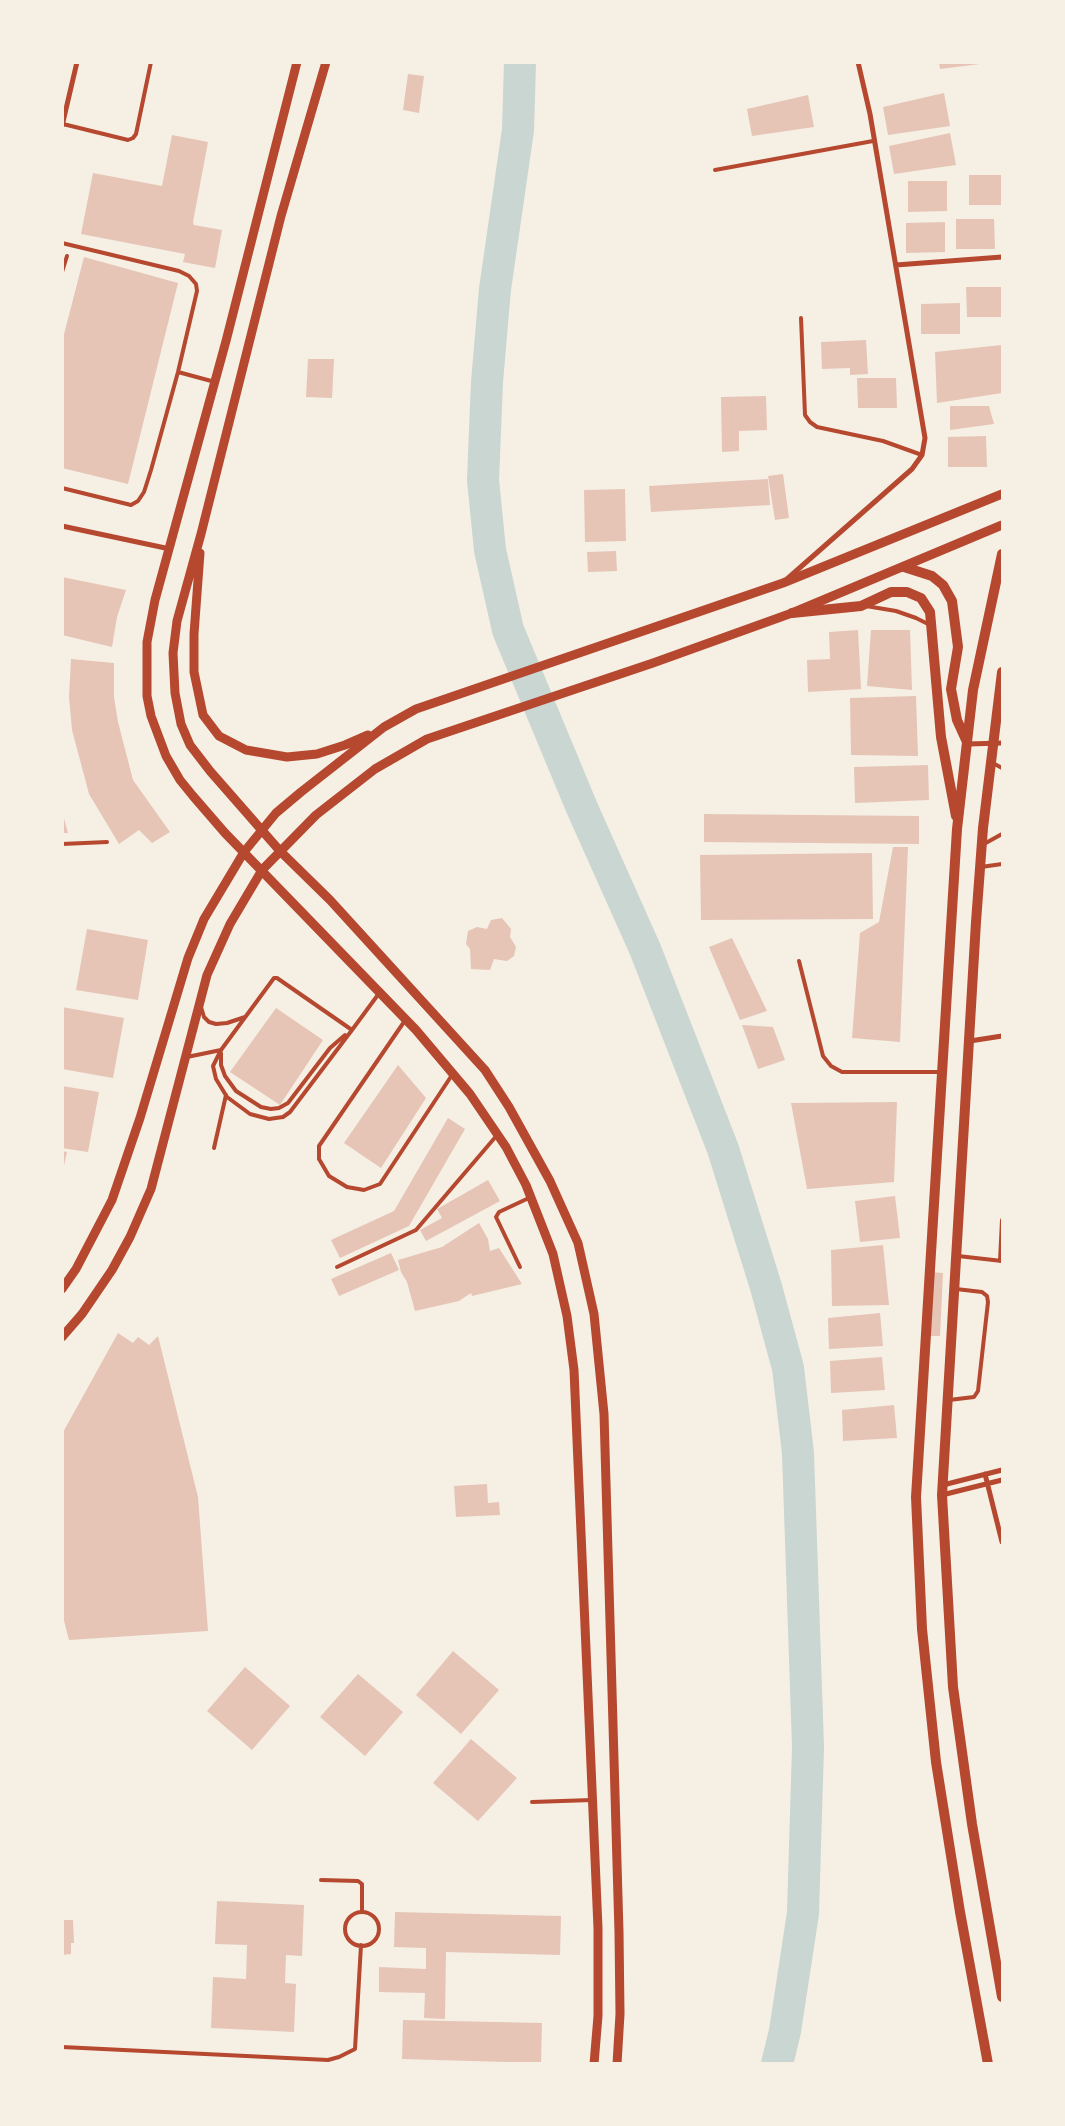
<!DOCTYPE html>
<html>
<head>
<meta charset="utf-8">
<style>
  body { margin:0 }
  #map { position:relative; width:1065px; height:2126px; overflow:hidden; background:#f6efe4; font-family:Cabin,sans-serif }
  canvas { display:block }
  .frame { position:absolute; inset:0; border:64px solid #f6efe4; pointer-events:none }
</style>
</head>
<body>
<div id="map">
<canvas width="1065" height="2126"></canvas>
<div class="frame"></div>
</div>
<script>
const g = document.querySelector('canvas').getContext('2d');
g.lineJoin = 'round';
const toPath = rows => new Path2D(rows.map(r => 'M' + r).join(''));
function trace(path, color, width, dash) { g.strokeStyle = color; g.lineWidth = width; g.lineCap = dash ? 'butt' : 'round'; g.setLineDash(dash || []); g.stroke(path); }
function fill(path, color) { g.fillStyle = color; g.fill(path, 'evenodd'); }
trace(toPath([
  [520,62,518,130,495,289,487,382,483,480,490,550,508,630,582,808,645,949,723,1149,766,1287,788,1368,798,1453,808,1747,803,1913,785,2031,777,2064]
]), '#c9d6d2', 32);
fill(toPath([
  [939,62,979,62,980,64,940,69],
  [408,74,424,76,419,113,403,110],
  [944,93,950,126,888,135,883,107],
  [808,95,814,127,752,136,747,109],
  [950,133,956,165,894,174,889,146],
  [172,135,208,142,193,222,194,225,222,230,215,268,183,262,185,254,81,234,93,173,162,186],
  [969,175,1002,175,1002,205,969,205],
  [908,181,947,181,947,211,908,212],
  [956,219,994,219,995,249,956,249],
  [945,222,945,252,906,253,906,223],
  [84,257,178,283,128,484,62,468,62,342],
  [966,287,1002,287,1002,317,967,317],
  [960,303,960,334,921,334,921,304],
  [866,340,868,374,850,375,850,368,822,369,821,342],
  [1002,345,1002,393,937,403,935,352],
  [308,359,334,359,332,398,306,397],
  [857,378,896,378,897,408,858,408],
  [766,396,767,430,739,431,739,451,722,452,721,397],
  [950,406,989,406,994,424,950,430],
  [986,436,987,467,948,467,948,437],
  [783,474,789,518,775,520,768,476],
  [768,479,770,505,651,512,649,486],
  [625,489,626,541,585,542,584,490],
  [616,551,617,571,588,572,587,552],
  [62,577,126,590,117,617,112,647,62,635],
  [858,630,861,689,808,692,807,660,830,659,829,632],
  [871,630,910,630,912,690,867,686],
  [71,659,114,663,114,697,118,722,133,780,170,832,152,843,139,830,119,844,89,794,72,730,69,697],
  [916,696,918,756,851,755,850,698],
  [928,765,929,800,855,803,854,767],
  [704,814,919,816,919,844,704,842],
  [62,815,63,815,68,833,62,833],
  [893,847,908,847,900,1042,852,1038,860,933,879,922],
  [872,853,873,919,701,920,700,855],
  [502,918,511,929,510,937,516,947,514,956,507,961,494,959,490,970,471,969,470,949,466,944,468,931,477,927,487,929,491,920],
  [87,929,148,940,138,1000,76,990],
  [732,938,767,1011,740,1020,709,947],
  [62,1007,124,1018,113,1078,62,1069],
  [276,1008,323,1040,280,1105,230,1072],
  [742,1025,773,1027,785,1060,758,1069],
  [398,1065,426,1098,381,1168,344,1143],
  [62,1086,99,1092,88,1152,62,1148],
  [897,1102,894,1182,807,1189,791,1103],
  [448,1118,465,1129,409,1226,340,1258,331,1240,394,1211],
  [62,1151,67,1152,63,1170,62,1170],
  [488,1180,500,1201,426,1241,420,1230,442,1218,437,1209],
  [895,1196,900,1238,860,1242,855,1201],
  [479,1223,488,1239,490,1251,499,1248,522,1284,472,1296,471,1293,459,1301,415,1311,407,1282,401,1272,398,1260,442,1247],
  [883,1245,889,1305,832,1306,831,1250],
  [391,1253,399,1270,339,1296,331,1279],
  [930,1272,943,1273,940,1336,928,1336],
  [880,1313,883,1346,829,1349,828,1318],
  [118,1333,133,1343,138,1337,149,1345,158,1336,198,1497,208,1631,69,1640,62,1613,62,1434],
  [882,1357,885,1390,831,1393,830,1361],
  [894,1405,897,1438,843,1441,842,1410],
  [487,1484,488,1503,499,1502,500,1515,456,1517,454,1486],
  [453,1651,499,1690,461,1734,416,1695],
  [245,1667,290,1706,252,1750,207,1711],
  [358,1674,403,1712,365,1756,320,1717],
  [471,1739,517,1778,478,1821,433,1783],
  [217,1901,304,1905,302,1956,286,1955,285,1983,296,1984,294,2032,211,2028,213,1977,246,1979,247,1945,215,1944],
  [395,1912,561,1916,560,1955,446,1952,445,2019,424,2018,425,1993,379,1992,379,1967,426,1969,426,1948,394,1947],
  [62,1920,73,1920,74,1943,71,1943,71,1954,62,1955],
  [403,2020,542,2023,541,2063,402,2059]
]), '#e6c5b7');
trace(toPath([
  [63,124,128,140,133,138,136,134,151,62],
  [715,170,873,141],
  [62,243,179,271,189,276,196,284,197,291,178,372,151,470,144,492,138,501,131,505,62,488],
  [62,272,67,256],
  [801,318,805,415,810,422,817,427,883,441,922,455],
  [178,372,215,382],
  [866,606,896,611,916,618,930,625],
  [991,762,1002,768],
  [62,844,107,842],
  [984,844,1002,834],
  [981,867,1002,864],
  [799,961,823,1056,831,1066,842,1072,942,1072],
  [201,1007,204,1017,209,1022,216,1024,227,1023,245,1017],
  [406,1019,319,1146,319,1159,329,1176,347,1187,364,1190,380,1184,452,1075],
  [352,1030,277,978,274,978,221,1050,213,1066,216,1079,227,1097,250,1114,269,1119,283,1117,290,1112,352,1030,380,992],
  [221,1053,221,1065,225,1076,236,1091,261,1107,271,1109,279,1108,288,1103,330,1048,345,1035],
  [187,1057,221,1050],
  [214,1148,226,1095],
  [958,1256,1002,1261],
  [1000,1261,1002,1220],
  [337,1267,416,1230,498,1134],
  [520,1267,496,1217,499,1212,531,1197],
  [949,1400,974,1397,978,1391,988,1302,987,1296,982,1292,956,1289],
  [532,1802,592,1800],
  [321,1880,358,1881,362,1884,362,1912],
  '345 1929a17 17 0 1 1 34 0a17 17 0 1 1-34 0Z',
  [62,2047,328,2060,339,2057,355,2049,361,1945]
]), '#b5482f', 4);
trace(toPath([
  [62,126,77,62],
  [896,265,1002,257],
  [62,526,170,549],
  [787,579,912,469,922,455,925,438,870,114,858,62],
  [968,744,1002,743],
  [970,1041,1002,1036],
  [985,1474,1002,1542],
  [943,1485,1002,1470],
  [942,1495,1002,1480]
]), '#b5482f', 5);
trace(toPath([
  [297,62,226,341,155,600,147,642,147,696,151,716,166,756,180,780,193,796,225,833,416,1030,470,1094,506,1147,526,1185,553,1254,567,1316,574,1370,598,1928,598,2016,594,2064],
  [326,62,281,216,201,534,177,621,173,653,175,693,181,724,190,745,210,771,280,851,330,900,485,1070,509,1107,550,1181,578,1243,594,1314,604,1414,619,1932,620,2014,617,2064],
  [200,553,194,634,194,672,203,715,219,736,246,750,287,757,317,754,345,745,368,735],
  [62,1289,76,1269,112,1200,140,1118,188,958,204,919,244,852,276,813,301,792,384,727,416,709,783,583,1002,494],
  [62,1337,82,1314,112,1270,130,1237,151,1189,207,975,230,924,262,870,316,815,375,769,427,739,653,663,792,613,1002,525]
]), '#b5482f', 9);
trace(toPath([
  [904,567,932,576,943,585,952,601,958,647,951,689,957,720,967,742],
  [792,613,861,606,891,592,907,592,921,598,930,612,941,737,956,816],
  [1002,672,983,828,976,922,942,1495,953,1687,972,1824,1002,1997],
  [988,2064,960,1912,936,1762,922,1629,916,1497,957,829,973,690,1002,554]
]), '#b5482f', 10);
</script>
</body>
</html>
